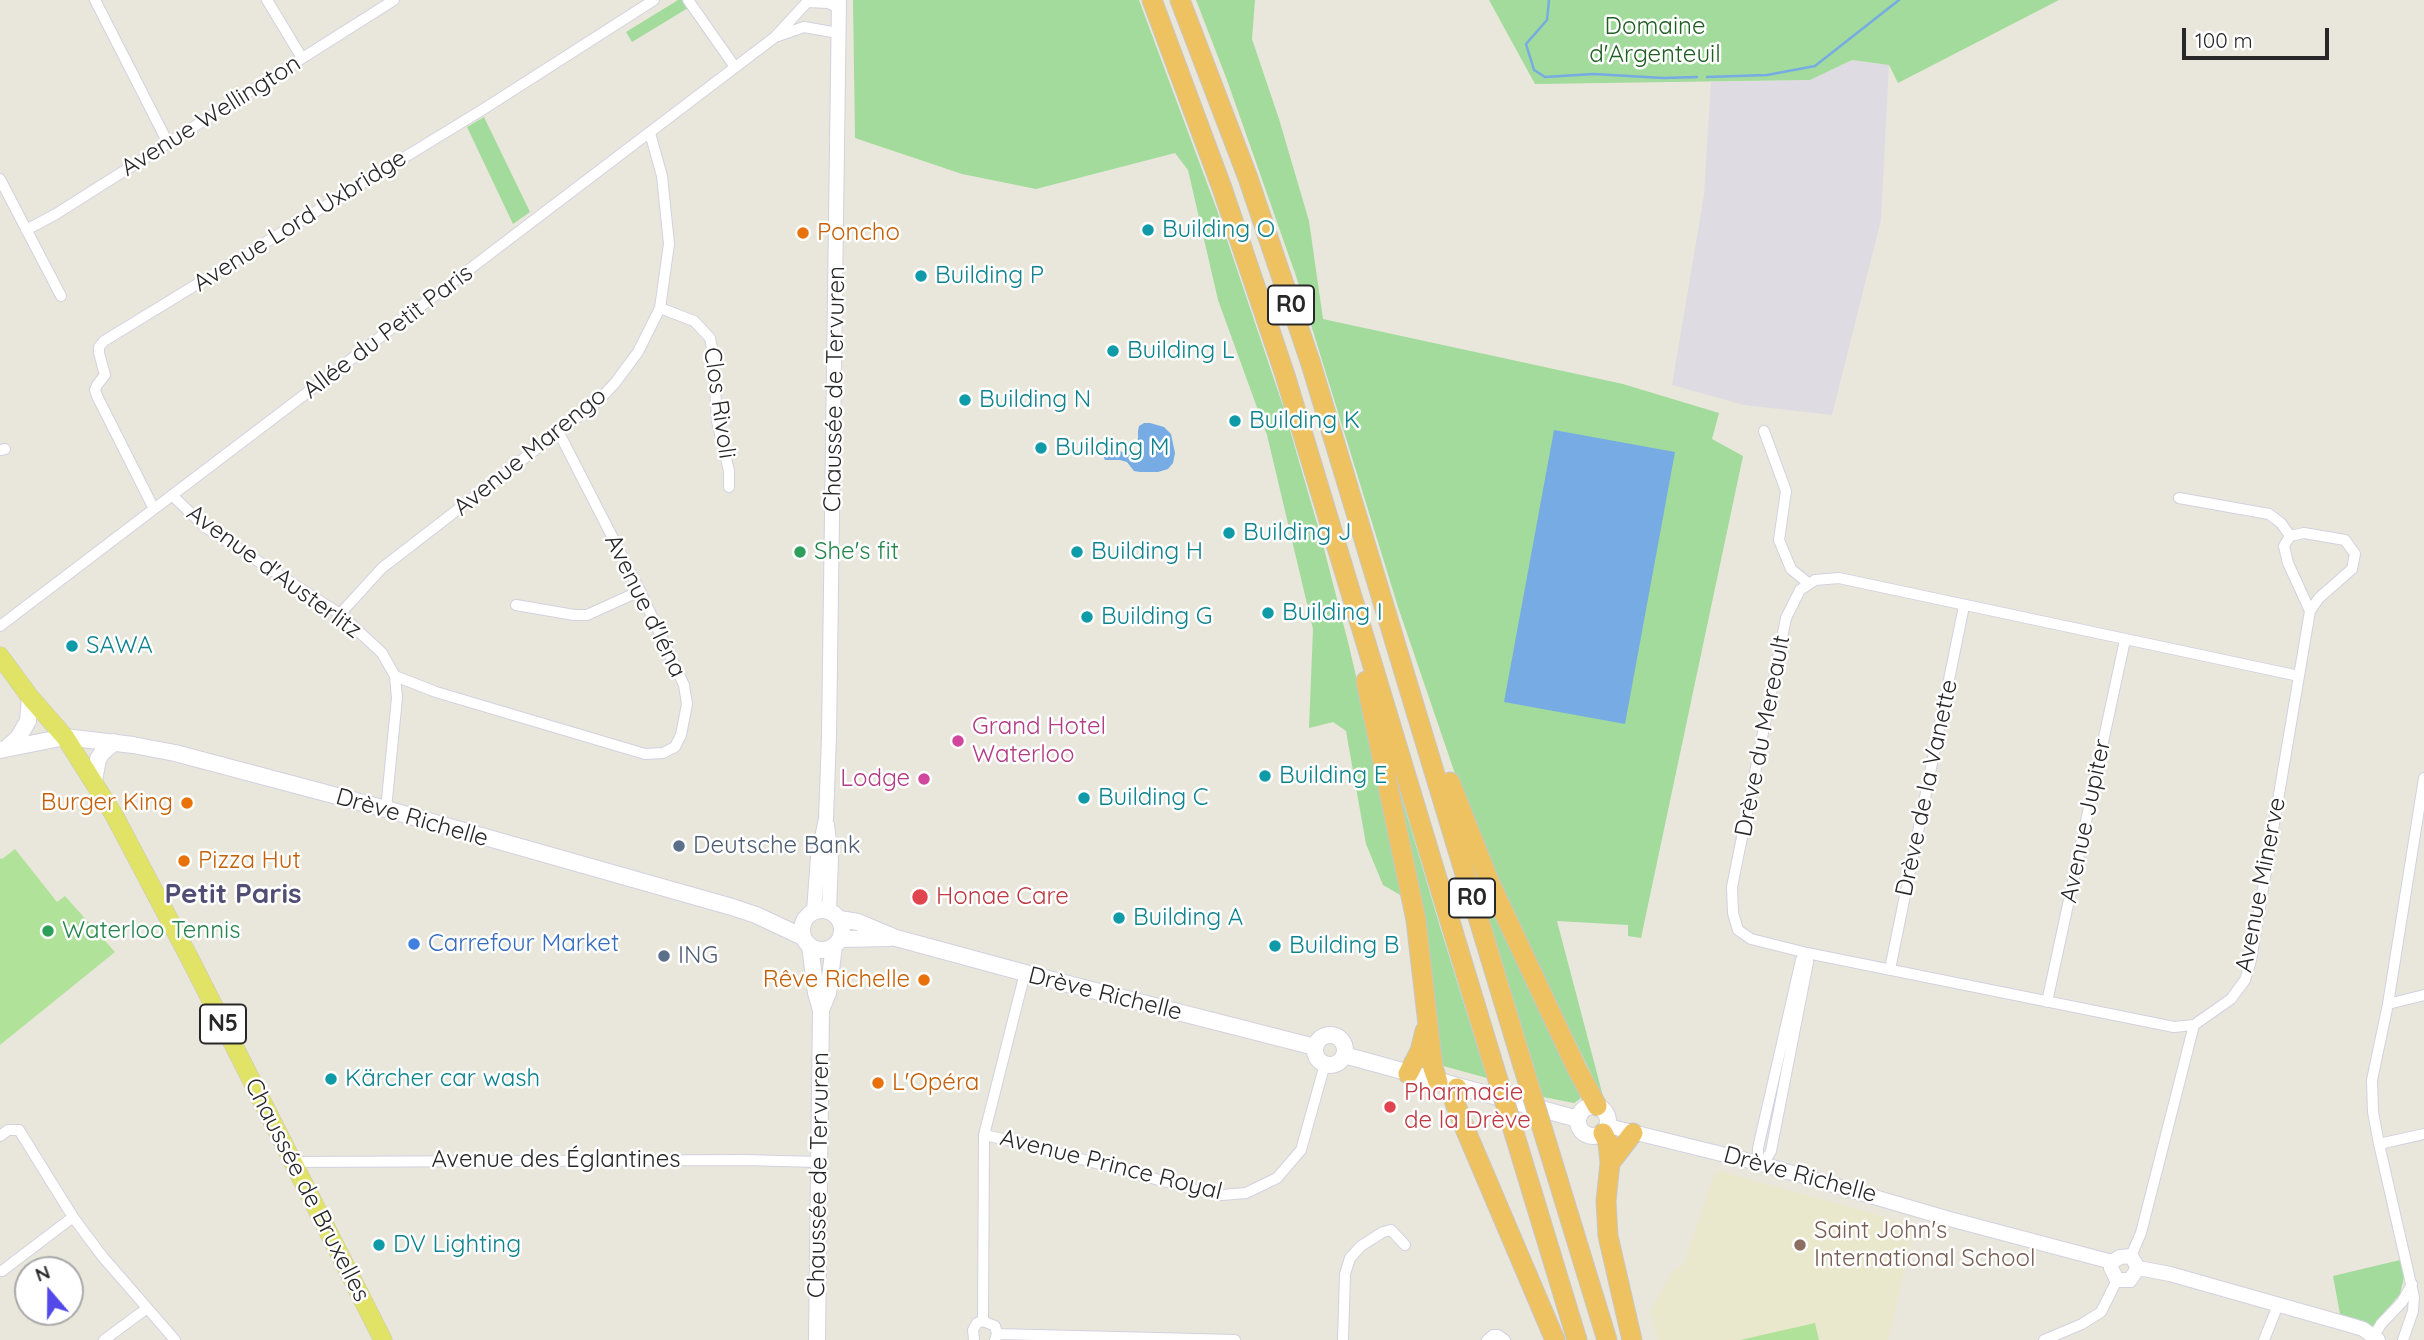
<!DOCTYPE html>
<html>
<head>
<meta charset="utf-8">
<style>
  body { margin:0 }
  #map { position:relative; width:2424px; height:1340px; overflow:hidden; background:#e9e7db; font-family:Quicksand,sans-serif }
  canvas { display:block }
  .north { position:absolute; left:14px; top:1256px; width:70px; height:70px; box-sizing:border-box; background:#fff; border:2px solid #a9a9a9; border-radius:50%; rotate:340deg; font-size:19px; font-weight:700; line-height:28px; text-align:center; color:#282828 }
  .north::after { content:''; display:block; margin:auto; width:24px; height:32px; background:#5349e9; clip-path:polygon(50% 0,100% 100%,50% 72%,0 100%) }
  .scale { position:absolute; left:2182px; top:28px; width:147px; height:32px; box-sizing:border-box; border:4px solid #282828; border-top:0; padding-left:9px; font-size:21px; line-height:24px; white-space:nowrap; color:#282828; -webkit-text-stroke:5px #fff; paint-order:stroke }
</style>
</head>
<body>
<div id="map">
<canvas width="2424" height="1340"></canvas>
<div class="north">N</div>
<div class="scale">100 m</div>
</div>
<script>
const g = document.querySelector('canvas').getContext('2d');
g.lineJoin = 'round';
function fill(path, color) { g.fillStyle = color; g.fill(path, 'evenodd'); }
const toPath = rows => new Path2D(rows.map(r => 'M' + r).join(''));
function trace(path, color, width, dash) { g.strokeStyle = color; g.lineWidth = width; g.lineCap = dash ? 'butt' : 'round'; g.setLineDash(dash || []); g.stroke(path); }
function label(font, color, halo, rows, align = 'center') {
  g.font = font + ' Quicksand,sans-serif'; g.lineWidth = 5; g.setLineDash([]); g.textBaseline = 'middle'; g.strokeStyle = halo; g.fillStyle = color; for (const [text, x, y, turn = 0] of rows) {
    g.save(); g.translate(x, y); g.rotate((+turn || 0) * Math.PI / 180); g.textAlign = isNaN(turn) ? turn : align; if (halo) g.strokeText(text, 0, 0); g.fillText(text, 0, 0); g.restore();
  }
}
fill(toPath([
  [1852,60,1889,65,1881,220,1832,415,1744,405,1672,385,1704,195,1711,82,1810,80]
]), '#dfdbe2');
fill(toPath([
  [1716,1170,1915,1225,1888,1340,1658,1340,1650,1311,1673,1271,1683,1265]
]), '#eae8cc');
fill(toPath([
  [678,0,683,0,688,8,632,42,626,32],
  [853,0,1139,0,1217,210,1283,406,1321,537,1349,646,1373,749,1402,896,1383,885,1366,844,1346,731,1333,722,1309,728,1313,629,1267,435,1218,300,1188,170,1175,153,1036,189,962,174,855,138],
  [1196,0,1255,0,1252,39,1279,119,1309,221,1323,319,1623,384,1719,413,1712,439,1743,456,1641,938,1628,936,1628,925,1557,921,1604,1100,1505,897,1465,803,1398,607,1296,276,1227,80],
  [1489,0,2059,0,1898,83,1889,65,1852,60,1810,80,1535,84],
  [484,117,530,212,513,224,467,127],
  [1392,765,1441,930,1487,1078,1436,1064],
  [1462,830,1581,1089,1580,1099,1574,1103,1543,1097],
  [2400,1260,2404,1277,2400,1294,2373,1326,2340,1314,2333,1276]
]), '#a2db9c');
fill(toPath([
  [15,849,57,902,65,896,115,952,0,1045,0,858,2,859],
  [1815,1323,1819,1340,1740,1340]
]), '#b1e299');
fill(toPath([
  [1144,423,1150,423,1164,427,1171,434,1175,453,1173,463,1168,469,1158,472,1140,472,1134,471,1127,462,1120,460,1105,460,1103,456,1106,451,1115,450,1131,454,1138,451,1138,431,1139,426],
  [1554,430,1675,452,1625,724,1504,702]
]), '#77abe3');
trace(toPath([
  [1549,0,1547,20,1526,44,1534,70,1545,77,1594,74,1663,78,1697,77],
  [1707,77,1767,75,1815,66,1899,0]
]), '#77abe3', 2.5);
const minor = toPath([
  [95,0,168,143],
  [267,0,302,58],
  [688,0,735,67],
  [807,2,828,3,835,6,839,13],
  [778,36,804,27,838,33],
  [0,179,61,296],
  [26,230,56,214,394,0],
  [660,308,694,321,710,338,713,353,717,421,729,471,729,487],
  [1764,431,1786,491,1779,540,1791,569,1808,583],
  [0,450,5,449],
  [172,495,205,527,340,614,382,653,395,676,397,698,386,809],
  [2179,498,2269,514,2281,523,2290,536],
  [154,509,97,396,95,390,97,385,105,375,99,353,99,347,104,341,482,110,654,0],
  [516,605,574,615,587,615,640,591],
  [340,614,382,568,597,402,615,383,638,352,660,308,669,244,662,176,650,133],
  [0,626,775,37,809,0],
  [395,676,436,692,645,754,663,753,675,747,681,735,687,704,684,685,640,591,559,433],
  [2299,676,1839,578,1815,580,1800,590,1786,618,1732,887,1733,913,1738,930,1751,939,1807,953,2174,1027,2194,1025,2231,999,2245,980,2251,960,2299,676,2310,611,2288,563,2284,546,2290,536,2304,533,2345,540,2355,554,2352,569,2319,598,2310,611],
  [1807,953,1808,962,1771,1151,1767,1158,1758,1163,1758,1148,1801,960,1807,953],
  [1890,969,1964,606],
  [2047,1002,2125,640],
  [2388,1004,2424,995],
  [984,1135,1017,1142,1200,1191,1222,1195,1246,1193,1277,1178,1301,1150,1325,1064],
  [0,1136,8,1130,19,1130,73,1217,102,1256,175,1340],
  [2379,1144,2424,1134],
  [293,1162,744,1160,819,1162],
  [2131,1256,2141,1233,2194,1025],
  [2,1271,73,1217],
  [983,1321,984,1135,1025,973],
  [983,1321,995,1326,997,1334,995,1340],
  [997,1334,1235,1340],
  [2374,1336,2381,1324,2402,1302,2412,1284],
  [104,1340,146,1309],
  [974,1340,973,1330,977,1323,983,1321],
  [1343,1340,1345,1274,1350,1258,1361,1246,1383,1232,1391,1230,1405,1245],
  [1487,1340,1493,1335,1498,1335,1505,1340],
  [2044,1340,2082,1324,2101,1312,2117,1280],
  [2264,1340,2278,1305],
  [2403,1340,2413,1311,2414,1297,2379,1144,2373,1112,2372,1080,2388,1004,2424,778]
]);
const tertiary = toPath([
  [827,825,831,859,829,911],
  [814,911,818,857,826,819,829,736,839,0],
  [1608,1126,1758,1163,1946,1218,2112,1262],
  [2112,1262,2111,1268,2117,1280,2130,1280,2138,1268],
  [2112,1262,2120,1257,2131,1256,2138,1268],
  [2138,1268,2170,1274,2350,1325,2363,1329,2378,1340]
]);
const secondary = toPath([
  [8,747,18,738,28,721,30,697],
  [0,750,65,737,133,745,175,753,386,809,732,907,756,915,803,937],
  [94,781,98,759,102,753,114,742],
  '802 930a20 20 0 1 1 40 0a20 20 0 1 1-40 0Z',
  [839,919,858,922,896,938,1025,973,1315,1047],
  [840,939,890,938],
  [810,946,816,993,821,1010,817,1340],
  [821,1010,828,993,834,946],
  '1315 1050a15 15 0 1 1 30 0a15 15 0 1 1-30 0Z',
  [1344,1055,1578,1119],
  '1578 1121a15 15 0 1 1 30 0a15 15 0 1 1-30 0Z'
]);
const primary = toPath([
  [0,656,30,697,65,737,114,815,190,959,383,1340]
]);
const motorway = toPath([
  [1152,0,1222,188,1285,375,1491,1057],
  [1180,0,1248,178,1311,364,1523,1066],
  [1366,681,1416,920,1433,1068,1438,1082],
  [1450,782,1489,881,1577,1069,1597,1106],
  [1408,1074,1420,1051,1425,1031],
  [1457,1088,1454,1100,1463,1124,1555,1340],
  [1512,1126,1577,1340],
  [1603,1133,1608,1143,1610,1163,1606,1201,1608,1236,1632,1340],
  [1544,1134,1607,1340],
  [1610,1163,1633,1133]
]);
trace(minor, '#d2d1e0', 12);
trace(tertiary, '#d2d1e0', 16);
trace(secondary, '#d2d1e0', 18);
trace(primary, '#c7c7c7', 19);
trace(motorway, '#c7c7c7', 21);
trace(minor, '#fff', 10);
trace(tertiary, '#fff', 14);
trace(secondary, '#fff', 16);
trace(primary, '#e1e367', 18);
trace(motorway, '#efc261', 19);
const motorwayBridge = toPath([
  [1491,1057,1512,1126],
  [1523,1066,1544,1134]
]);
trace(motorwayBridge, '#c7c7c7', 21, []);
trace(motorwayBridge, '#efc261', 19);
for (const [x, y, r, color] of [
  [1148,230,7,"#0f9aa8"],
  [803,233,7,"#e8710a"],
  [921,276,7,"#0f9aa8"],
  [1113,351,7,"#0f9aa8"],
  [965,400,7,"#0f9aa8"],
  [1235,421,7,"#0f9aa8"],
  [1041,448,7,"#0f9aa8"],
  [1229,533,7,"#0f9aa8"],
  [800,552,7,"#2e9e5b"],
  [1077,552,7,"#0f9aa8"],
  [1268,613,7,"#0f9aa8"],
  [1087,617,7,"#0f9aa8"],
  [72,646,7,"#0f9aa8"],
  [958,741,7,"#d1479c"],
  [1265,776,7,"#0f9aa8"],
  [924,779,7,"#d1479c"],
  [1084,798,7,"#0f9aa8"],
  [187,803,7,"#e8710a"],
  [679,846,7,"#5c6f8a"],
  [184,861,7,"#e8710a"],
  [920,897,9,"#e0444e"],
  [1119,918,7,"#0f9aa8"],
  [48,931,7,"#2e9e5b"],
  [414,944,7,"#3f7fe0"],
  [1275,946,7,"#0f9aa8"],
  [664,956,7,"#5c6f8a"],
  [924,980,7,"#e8710a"],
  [331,1079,7,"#0f9aa8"],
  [878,1083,7,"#e8710a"],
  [1390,1107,7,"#e0444e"],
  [379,1245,7,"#0f9aa8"],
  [1800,1245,7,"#8d6e63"]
]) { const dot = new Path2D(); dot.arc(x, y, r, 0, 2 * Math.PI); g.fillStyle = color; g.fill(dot); trace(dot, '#fff', 2.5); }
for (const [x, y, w] of [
  [1291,305,46],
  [1472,898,46],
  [223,1024,46]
]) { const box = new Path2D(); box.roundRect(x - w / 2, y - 19.5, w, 39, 5); g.fillStyle = '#fff'; g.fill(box); trace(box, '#282828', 2); }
label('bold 23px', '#282828', null, [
  ["R0",1291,305],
  ["R0",1472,898],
  ["N5",223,1024]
]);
label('24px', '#205e22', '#fff', [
  ["Domaine",1655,27],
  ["d'Argenteuil",1655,55]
]);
label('24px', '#282828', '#fff', [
  ["Avenue Wellington",211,116,-32],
  ["Avenue Lord Uxbridge",300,221,-32],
  ["Allée du Petit Paris",388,332,-37],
  ["Chaussée de Tervuren",835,389,-89],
  ["Clos Rivoli",719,403,82],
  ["Avenue Marengo",530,452,-39],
  ["Avenue d'Austerlitz",274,572,36],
  ["Avenue d'Iéna",645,606,64],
  ["Drève du Mereault",1763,736,-79],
  ["Drève de la Vanette",1927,788,-78],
  ["Drève Richelle",412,818,16],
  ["Avenue Jupiter",2086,821,-78],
  ["Avenue Minerve",2261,885,-79],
  ["Drève Richelle",1105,994,14],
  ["Avenue des Églantines",556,1160],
  ["Avenue Prince Royal",1111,1165,14],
  ["Chaussée de Tervuren",819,1175,-89],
  ["Drève Richelle",1800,1175,15],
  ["Chaussée de Bruxelles",307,1190,63]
]);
label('24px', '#0d838f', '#fff', [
  ["Building O",1162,230],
  ["Building P",935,276],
  ["Building L",1127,351],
  ["Building N",979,400],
  ["Building K",1249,421],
  ["Building M",1055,448],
  ["Building J",1243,533],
  ["Building H",1091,552],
  ["Building I",1282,613],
  ["Building G",1101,617],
  ["SAWA",86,646],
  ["Building E",1279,776],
  ["Building C",1098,798],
  ["Building A",1133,918],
  ["Building B",1289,946],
  ["Kärcher car wash",345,1079],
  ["DV Lighting",393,1245]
], 'left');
label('24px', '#c56008', '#fff', [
  ["Poncho",817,233],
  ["Burger King",173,803,"right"],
  ["Pizza Hut",198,861],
  ["Rêve Richelle",910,980,"right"],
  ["L'Opéra",892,1083]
], 'left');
label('24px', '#27864d', '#fff', [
  ["She's fit",814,552],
  ["Waterloo Tennis",62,931]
], 'left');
label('24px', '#b23c85', '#fff', [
  ["Grand Hotel",972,727],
  ["Waterloo",972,755],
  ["Lodge",910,779,"right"]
], 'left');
label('24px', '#4e5e75', '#fff', [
  ["Deutsche Bank",693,846],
  ["ING",678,956]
], 'left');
label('24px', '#be3a42', '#fff', [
  ["Honae Care",936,897],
  ["Pharmacie",1404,1093],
  ["de la Drève",1404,1121]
], 'left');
label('24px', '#366cbe', '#fff', [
  ["Carrefour Market",428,944]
], 'left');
label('24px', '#785e54', '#fff', [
  ["Saint John's",1814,1231],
  ["International School",1814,1259]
], 'left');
label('bold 28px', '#504d75', '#fff', [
  ["Petit Paris",233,895]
]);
</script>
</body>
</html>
